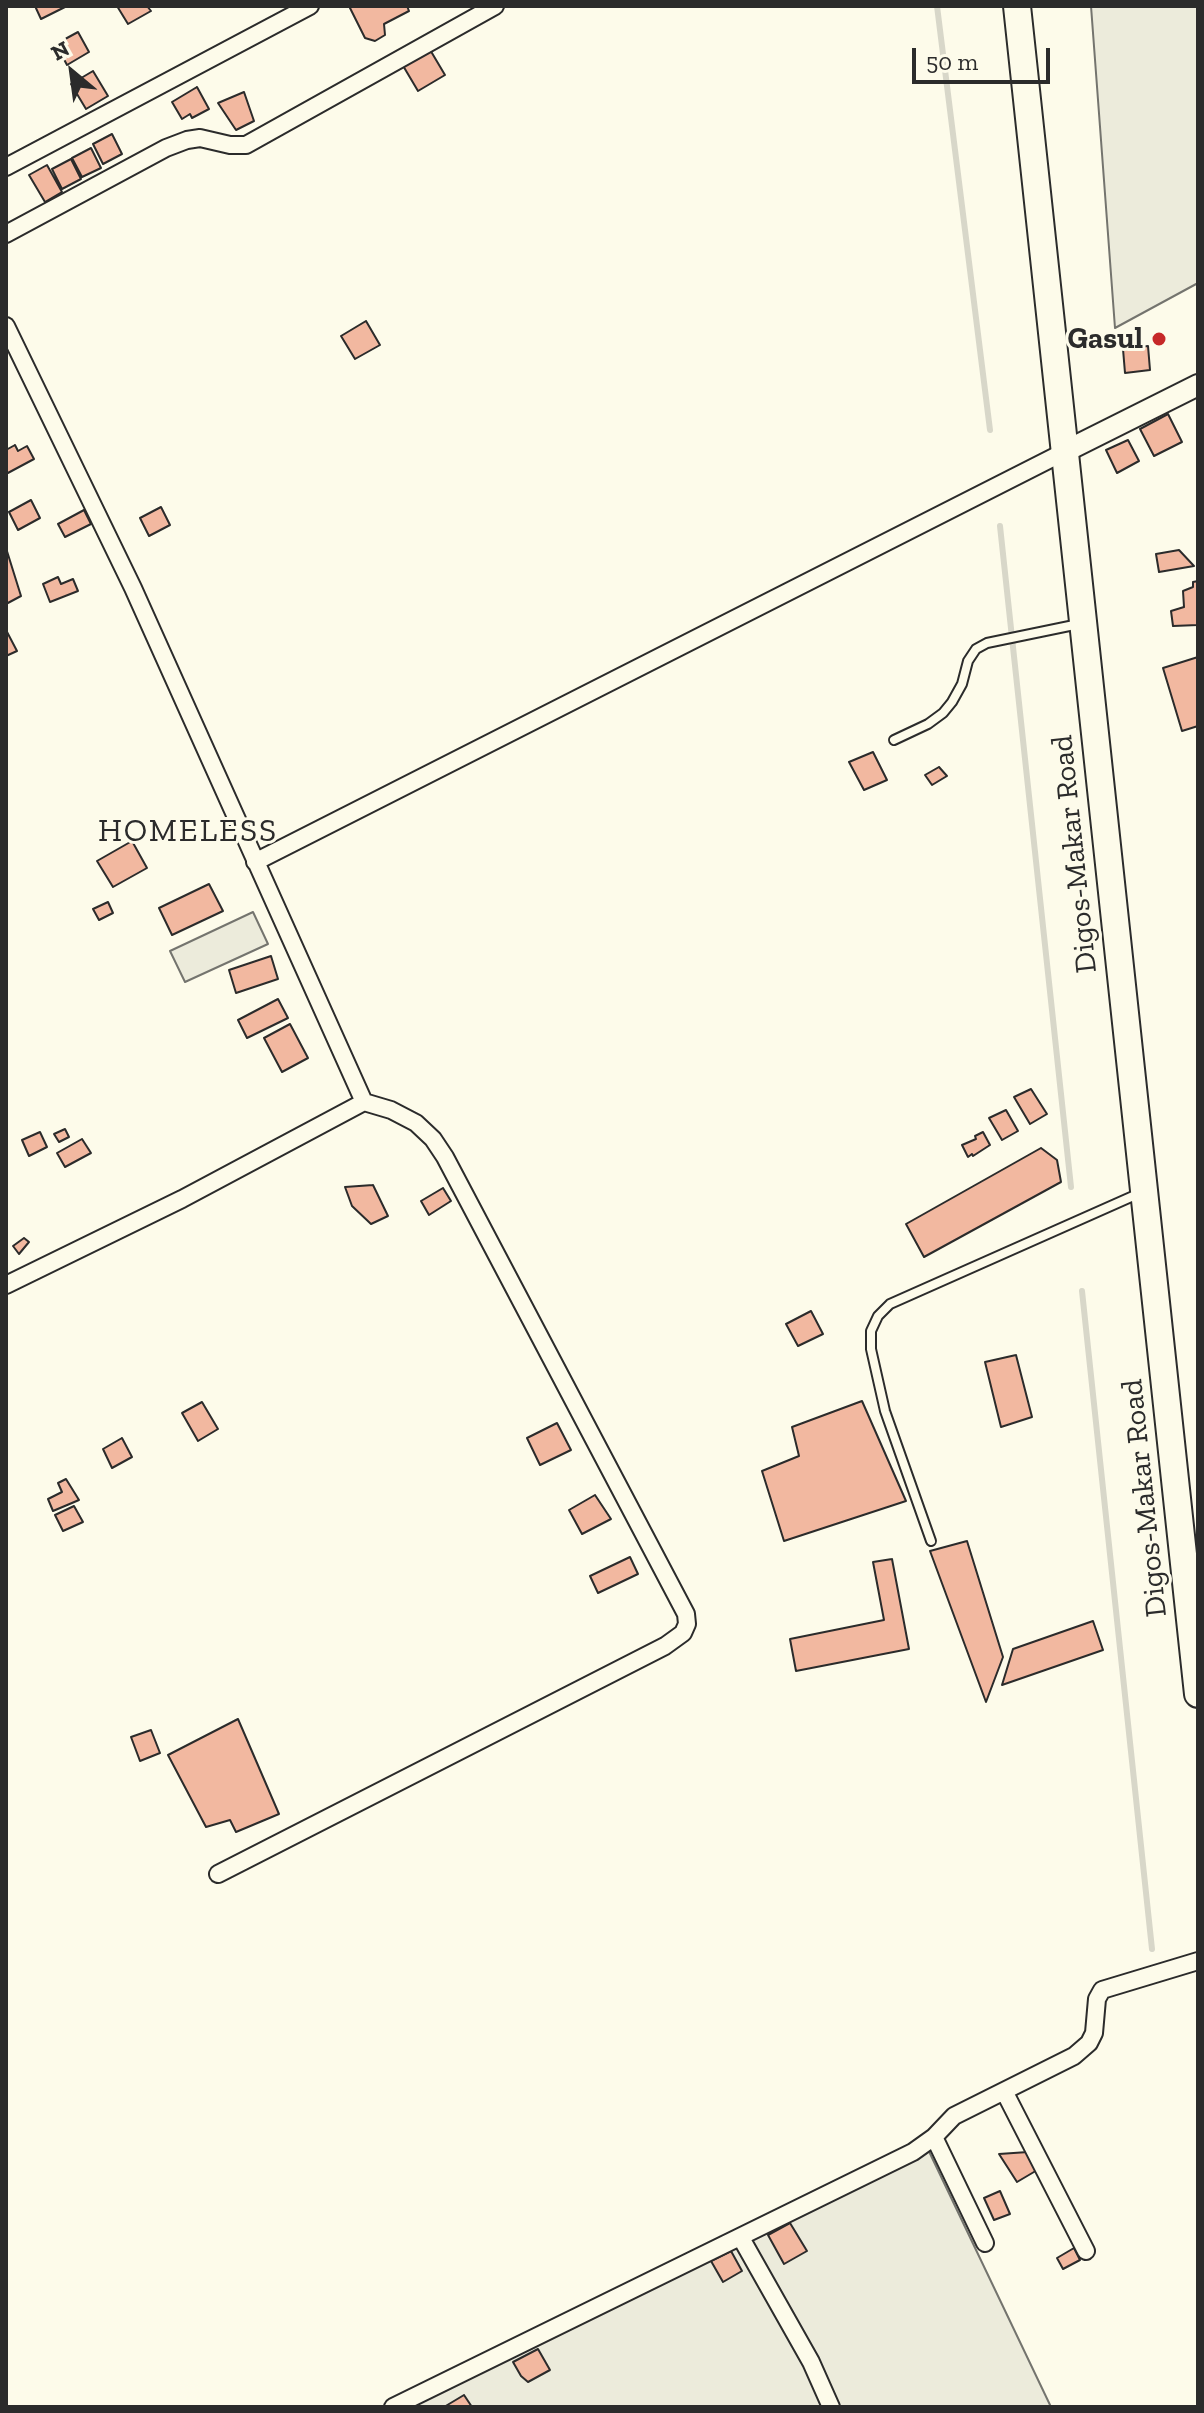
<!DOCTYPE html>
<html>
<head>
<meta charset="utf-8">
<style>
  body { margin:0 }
  #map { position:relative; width:1204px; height:2413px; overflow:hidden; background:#fdfbea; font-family:"Zilla Slab",serif }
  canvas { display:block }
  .frame { position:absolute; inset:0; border:8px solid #2b2b2b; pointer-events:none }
  .north { position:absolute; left:32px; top:32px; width:80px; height:80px; -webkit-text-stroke:6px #fdfbea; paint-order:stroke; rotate:331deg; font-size:22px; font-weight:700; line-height:32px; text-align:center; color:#2b2b2b }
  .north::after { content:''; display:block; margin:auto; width:28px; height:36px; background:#2b2b2b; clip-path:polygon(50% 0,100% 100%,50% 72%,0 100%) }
  .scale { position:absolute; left:912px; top:48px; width:138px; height:36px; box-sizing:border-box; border:4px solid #2b2b2b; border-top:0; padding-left:10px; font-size:24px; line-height:28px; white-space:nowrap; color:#2b2b2b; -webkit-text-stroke:6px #fdfbea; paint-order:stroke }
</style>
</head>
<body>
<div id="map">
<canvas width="1204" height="2413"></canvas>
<div class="frame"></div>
<div class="north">N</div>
<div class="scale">50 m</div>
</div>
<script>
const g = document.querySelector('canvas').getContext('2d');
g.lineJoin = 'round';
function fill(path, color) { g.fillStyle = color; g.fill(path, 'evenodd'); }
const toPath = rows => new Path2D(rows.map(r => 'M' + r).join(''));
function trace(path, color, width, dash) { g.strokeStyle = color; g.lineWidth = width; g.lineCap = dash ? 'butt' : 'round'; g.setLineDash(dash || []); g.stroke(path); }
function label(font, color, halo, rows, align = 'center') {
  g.font = font + ' "Zilla Slab",serif'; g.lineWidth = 6; g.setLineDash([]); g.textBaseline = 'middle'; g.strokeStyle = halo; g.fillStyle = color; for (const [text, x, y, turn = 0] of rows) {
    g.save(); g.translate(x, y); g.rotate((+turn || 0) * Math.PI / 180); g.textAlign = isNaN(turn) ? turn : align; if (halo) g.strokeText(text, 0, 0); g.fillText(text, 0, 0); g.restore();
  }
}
const green = toPath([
  [1091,6,1198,6,1198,283,1115,328,1091,6],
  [253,912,268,944,185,982,170,951,253,912],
  [924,2141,1051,2407,404,2407,924,2141]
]);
fill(green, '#ecebdb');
trace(green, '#74746e', 2);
trace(toPath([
  [937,6,990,430],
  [1000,526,1071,1187],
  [1082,1291,1152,1949]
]), '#d8d7c9', 6);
const building = toPath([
  [35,6,64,6,65,7,41,19,35,6],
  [117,6,147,6,151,11,128,24,117,6],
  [349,6,407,6,409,11,384,24,385,35,375,41,365,38,349,6],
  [78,32,89,52,67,65,56,44,78,32],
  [429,48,445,75,418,91,402,64,429,48],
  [93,71,108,96,86,109,71,84,93,71],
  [197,87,209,109,192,118,190,114,182,119,172,102,197,87],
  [244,92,254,121,236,130,218,103,244,92],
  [112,134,122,154,103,164,93,144,112,134],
  [91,148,101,168,82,177,72,158,91,148],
  [71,159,81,179,62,189,52,169,71,159],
  [47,165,62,192,45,202,29,175,47,165],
  [366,321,380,345,355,359,341,336,366,321],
  [1148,346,1150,370,1125,373,1123,349,1148,346],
  [1168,414,1182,442,1154,456,1140,429,1168,414],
  [1128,440,1139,461,1117,473,1106,450,1128,440],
  [15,445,18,451,27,446,34,459,6,474,6,450,15,445],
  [31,500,40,518,18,530,9,512,31,500],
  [161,507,170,525,149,536,140,518,161,507],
  [84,510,91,524,65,537,58,524,84,510],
  [6,548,21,596,6,604,6,548],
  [1179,550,1194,566,1159,572,1156,554,1179,550],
  [58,577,61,584,73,579,78,591,50,602,43,584,58,577],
  [1198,581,1198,625,1173,626,1171,611,1184,607,1183,591,1193,587,1193,582,1198,581],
  [6,630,17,651,6,656,6,630],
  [1198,657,1198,726,1182,731,1163,668,1198,657],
  [873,752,887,780,864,790,849,762,873,752],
  [939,767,947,776,932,785,925,775,939,767],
  [132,841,147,868,113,887,97,861,132,841],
  [209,884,223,911,172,935,159,908,209,884],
  [108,902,113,913,99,920,93,909,108,902],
  [271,956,278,979,236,993,229,970,271,956],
  [278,999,288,1018,247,1038,238,1020,278,999],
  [290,1024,308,1058,282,1072,264,1038,290,1024],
  [1031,1089,1047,1114,1030,1124,1014,1097,1031,1089],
  [1006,1110,1018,1131,1002,1140,989,1118,1006,1110],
  [65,1129,69,1137,59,1142,54,1134,65,1129],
  [40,1132,47,1147,29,1156,22,1140,40,1132],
  [983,1132,990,1145,973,1156,972,1154,968,1157,962,1145,976,1139,975,1136,983,1132],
  [82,1139,91,1153,65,1167,57,1153,82,1139],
  [1041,1148,1057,1160,1061,1182,924,1257,906,1224,1041,1148],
  [373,1185,388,1216,371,1224,352,1206,345,1187,373,1185],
  [443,1188,451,1201,429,1215,421,1201,443,1188],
  [24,1238,29,1242,19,1254,13,1246,24,1238],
  [811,1311,823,1334,798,1346,786,1324,811,1311],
  [1016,1355,1032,1417,1001,1427,985,1362,1016,1355],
  [862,1401,906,1501,784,1541,762,1471,799,1456,792,1427,862,1401],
  [202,1402,218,1429,198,1441,182,1413,202,1402],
  [557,1423,571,1450,540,1465,527,1438,557,1423],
  [122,1438,132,1457,112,1468,103,1449,122,1438],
  [66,1479,79,1500,53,1511,48,1499,62,1492,58,1483,66,1479],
  [595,1495,611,1519,582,1534,569,1510,595,1495],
  [74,1506,83,1522,63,1531,55,1515,74,1506],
  [967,1541,1003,1657,986,1702,930,1551,967,1541],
  [630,1557,638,1574,598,1593,590,1576,630,1557],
  [892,1559,909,1649,796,1671,790,1639,884,1620,873,1562,892,1559],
  [1093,1621,1103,1650,1002,1685,1013,1649,1093,1621],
  [238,1719,279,1814,236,1832,230,1820,206,1827,168,1755,238,1719],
  [151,1730,160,1753,140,1761,131,1737,151,1730],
  [1028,2152,1039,2169,1017,2182,999,2154,1028,2152],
  [1000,2191,1010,2214,994,2220,984,2198,1000,2191],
  [790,2223,807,2251,784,2264,768,2235,790,2223],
  [1074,2248,1080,2260,1063,2269,1057,2258,1074,2248],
  [731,2251,742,2271,723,2282,711,2261,731,2251],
  [538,2349,550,2370,528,2382,521,2376,513,2362,538,2349],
  [464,2395,472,2407,444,2407,464,2395]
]);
fill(building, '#f2b8a0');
trace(building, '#2b2b2b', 2);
const service = toPath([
  [894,740,928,724,943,713,952,702,962,684,968,661,976,649,987,643,1079,624],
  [931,1541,885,1411,871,1349,871,1331,878,1316,890,1304,1140,1193]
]);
const minor = toPath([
  [6,167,310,6],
  [6,234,166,148,187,140,200,138,230,145,246,145,495,6],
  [6,326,133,588,364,1102],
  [255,862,1064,452],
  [6,1285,182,1199,364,1102,391,1110,416,1123,433,1139,445,1157,686,1614,687,1624,683,1633,665,1646,218,1874],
  [1004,2091,1086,2251],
  [934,2137,985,2243],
  [741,2238,811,2362,831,2407],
  [393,2407,913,2152,934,2137,954,2116,1074,2056,1089,2043,1094,2033,1097,1999,1102,1990,1198,1961]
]);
const tertiary = toPath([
  [1064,452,1198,385]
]);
const primary = toPath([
  [1017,6,1198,1694]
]);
trace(service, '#2b2b2b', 12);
trace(minor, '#2b2b2b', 20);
trace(tertiary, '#2b2b2b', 24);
trace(primary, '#2b2b2b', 30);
trace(service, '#fdfbea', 8);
trace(minor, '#fdfbea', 16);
trace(tertiary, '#fdfbea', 20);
trace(primary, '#fdfbea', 26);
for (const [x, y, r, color] of [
  [1159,339,8,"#c62828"]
]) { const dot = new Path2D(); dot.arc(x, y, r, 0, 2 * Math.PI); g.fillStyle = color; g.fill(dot); trace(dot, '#fdfbea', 3); }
label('bold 30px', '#2b2b2b', '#fdfbea', [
  ["Gasul",1143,339]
], 'right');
label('30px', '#2b2b2b', '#fdfbea', [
  ["Digos-Makar Road",1075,854,-96],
  ["Digos-Makar Road",1145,1498,-96]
]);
g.letterSpacing = '2px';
label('32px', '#2b2b2b', '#fdfbea', [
  ["HOMELESS",188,832]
]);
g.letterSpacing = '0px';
</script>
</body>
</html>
